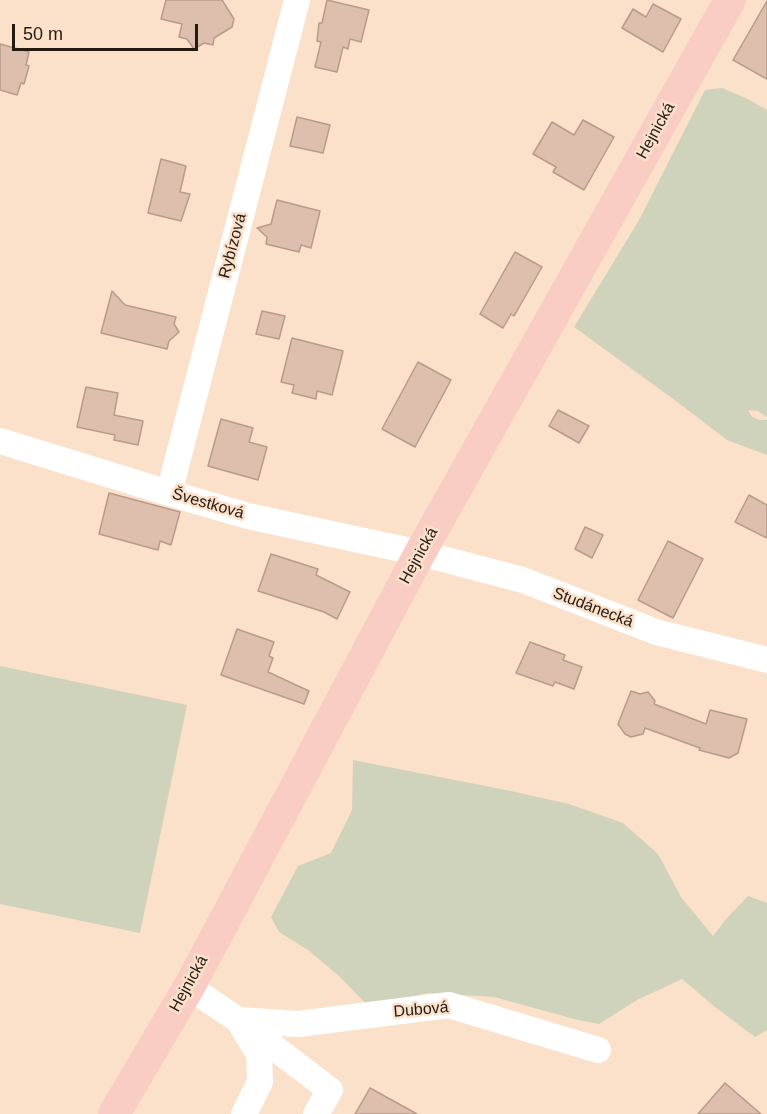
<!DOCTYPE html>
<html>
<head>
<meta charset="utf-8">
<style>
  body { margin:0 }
  #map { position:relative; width:767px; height:1114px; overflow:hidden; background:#fbe0ca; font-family:Arial,sans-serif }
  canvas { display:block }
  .scale { position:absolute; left:12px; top:24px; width:186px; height:27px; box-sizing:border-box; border:3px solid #241a12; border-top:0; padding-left:8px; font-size:18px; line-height:21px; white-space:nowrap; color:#241a12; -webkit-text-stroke:4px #fbe0ca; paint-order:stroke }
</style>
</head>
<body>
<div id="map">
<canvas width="767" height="1114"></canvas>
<div class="scale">50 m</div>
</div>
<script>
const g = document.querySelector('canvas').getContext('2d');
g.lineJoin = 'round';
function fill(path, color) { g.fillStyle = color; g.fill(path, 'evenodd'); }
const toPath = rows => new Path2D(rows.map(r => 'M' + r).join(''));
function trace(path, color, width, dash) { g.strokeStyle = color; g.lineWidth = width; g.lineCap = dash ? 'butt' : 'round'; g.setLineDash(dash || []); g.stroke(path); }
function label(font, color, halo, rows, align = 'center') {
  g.font = font + ' Arial,sans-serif'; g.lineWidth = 5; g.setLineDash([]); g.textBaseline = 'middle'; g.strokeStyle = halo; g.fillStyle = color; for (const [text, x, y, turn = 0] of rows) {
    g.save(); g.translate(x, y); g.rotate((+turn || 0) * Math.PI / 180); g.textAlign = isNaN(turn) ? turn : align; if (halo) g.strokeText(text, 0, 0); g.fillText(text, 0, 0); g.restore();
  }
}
fill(toPath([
  [722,88,748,99,767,110,767,417,758,411,748,410,752,417,759,420,767,420,767,455,727,440,676,401,574,327,638,222,705,90],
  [0,666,187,705,140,933,0,904],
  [353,760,511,791,569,804,623,823,658,854,681,897,713,936,726,919,748,896,767,903,767,1030,755,1037,715,1007,682,979,637,1000,599,1024,578,1020,494,997,428,993,368,1006,340,977,308,950,279,932,271,917,298,866,331,853,352,810]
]), '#d0d3bb');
const building = toPath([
  [166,0,222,0,234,19,232,27,214,38,213,45,204,43,194,49,187,39,179,37,182,24,161,19,166,0],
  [327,0,369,10,361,42,350,39,348,49,343,47,337,72,315,67,321,42,317,41,319,23,322,23,327,0],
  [767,1,767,79,733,60,767,1],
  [653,4,681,19,663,52,622,28,633,9,646,17,653,4],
  [0,44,29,52,26,65,29,66,24,84,21,83,17,95,0,90,0,44],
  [297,117,330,125,323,153,290,146,297,117],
  [583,120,614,137,584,190,553,172,556,167,533,154,552,122,574,135,583,120],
  [161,159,186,166,180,192,190,194,181,221,148,213,161,159],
  [277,200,320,211,311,248,301,245,299,252,266,244,267,237,257,228,271,224,277,200],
  [515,252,542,267,514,316,511,314,503,328,480,314,515,252],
  [112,291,125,305,176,317,174,324,179,332,169,341,167,349,101,333,112,291],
  [262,311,285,316,279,339,256,334,262,311],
  [292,338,343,351,332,395,317,391,316,399,292,393,294,385,281,382,292,338],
  [418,362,451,380,415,447,382,429,418,362],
  [86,387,118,393,114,415,143,421,138,445,114,440,115,435,77,427,86,387],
  [558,410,589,426,579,443,549,426,558,410],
  [221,419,253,428,249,442,267,447,258,480,208,466,221,419],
  [109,493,180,512,171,545,160,541,158,550,99,534,109,493],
  [749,495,767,505,767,538,735,522,749,495],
  [585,527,603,535,592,558,575,549,585,527],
  [668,541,703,559,673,618,638,600,668,541],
  [271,554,318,569,316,575,350,592,337,619,324,612,258,591,271,554],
  [237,629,274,642,269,656,273,658,268,672,309,691,304,704,221,675,237,629],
  [530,642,565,655,563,660,582,667,574,689,555,682,553,686,516,673,530,642],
  [631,691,640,694,648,692,655,701,654,704,706,724,710,710,747,719,738,753,729,758,699,750,700,748,645,728,643,734,631,737,625,734,618,724,631,691],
  [725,1083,761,1114,698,1114,725,1083],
  [370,1088,417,1114,355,1114,370,1088]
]);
fill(building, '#debfae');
trace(building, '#b99b8b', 1.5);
trace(toPath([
  [0,441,169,493,248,516,420,553,523,580,656,632,767,660],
  [169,493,297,0],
  [189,987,238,1020,330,1090,316,1114],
  [238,1020,298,1024,449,1005,598,1050],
  [243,1028,259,1054,260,1082,244,1114]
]), '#fff', 26);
trace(toPath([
  [114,1114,189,987,420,553,730,0]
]), '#facdc4', 32);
label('16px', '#241a12', '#fbe0ca', [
  ["Hejnická",656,131,-61],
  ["Rybízová",233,246,-75],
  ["Švestková",208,504,16],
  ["Hejnická",419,556,-61],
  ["Studánecká",593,608,21],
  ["Hejnická",189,984,-61],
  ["Dubová",421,1010,-5]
]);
</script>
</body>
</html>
